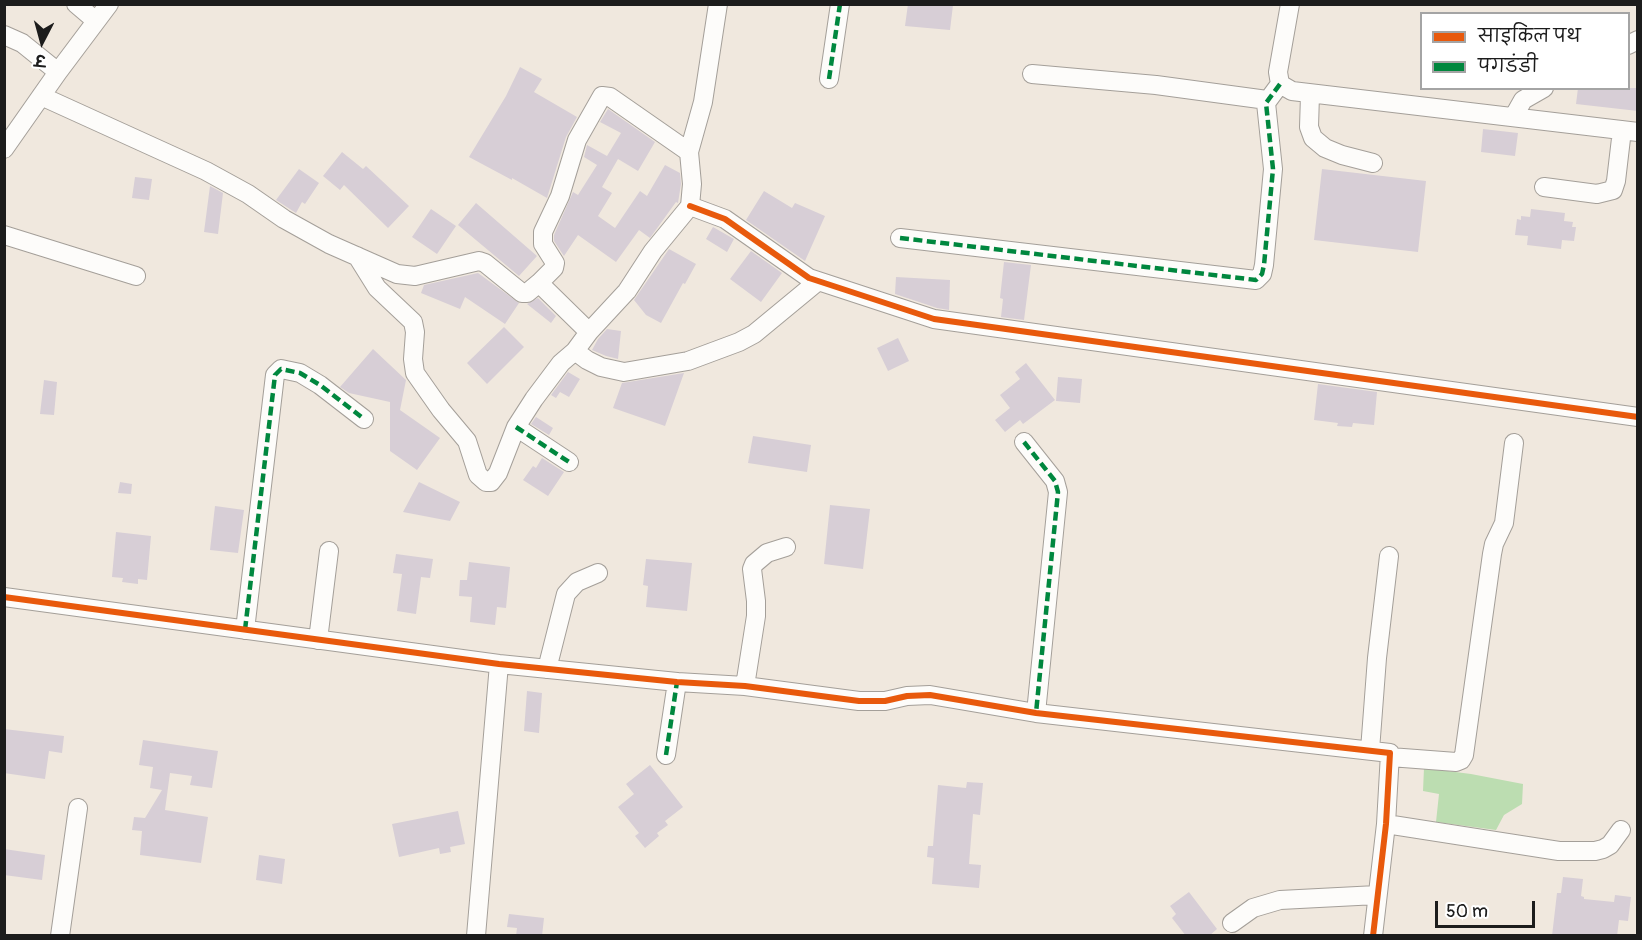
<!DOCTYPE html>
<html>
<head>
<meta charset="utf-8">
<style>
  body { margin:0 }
  #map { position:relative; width:1642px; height:940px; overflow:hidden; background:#f0e8de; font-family:Pangolin,"Playpen Sans Deva",sans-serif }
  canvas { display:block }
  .frame { position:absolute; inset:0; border:6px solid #1c1c1c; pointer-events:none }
  .legend { position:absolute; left:1420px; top:12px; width:210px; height:78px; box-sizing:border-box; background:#fff; border:2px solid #a4a4a4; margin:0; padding:8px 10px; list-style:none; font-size:18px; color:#1c1c1c }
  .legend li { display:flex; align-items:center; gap:12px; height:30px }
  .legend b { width:30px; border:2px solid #a4a4a4 }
  .north { position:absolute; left:12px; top:12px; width:60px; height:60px; -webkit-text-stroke:4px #fff; paint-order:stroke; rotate:186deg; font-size:16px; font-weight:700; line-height:24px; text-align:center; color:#1c1c1c }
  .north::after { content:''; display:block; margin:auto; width:21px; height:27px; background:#1c1c1c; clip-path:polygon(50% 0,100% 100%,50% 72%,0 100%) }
  .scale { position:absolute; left:1435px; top:901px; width:100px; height:27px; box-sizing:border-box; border:3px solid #1c1c1c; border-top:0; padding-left:8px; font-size:18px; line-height:21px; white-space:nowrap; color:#1c1c1c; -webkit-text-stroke:4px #fff; paint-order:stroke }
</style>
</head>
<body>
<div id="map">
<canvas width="1642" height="940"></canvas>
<div class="frame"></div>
<ul class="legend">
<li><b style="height:8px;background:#e8590c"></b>साइकिल पथ</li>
<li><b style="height:8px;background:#00873e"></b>पगडंडी</li>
</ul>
<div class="north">उ</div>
<div class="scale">50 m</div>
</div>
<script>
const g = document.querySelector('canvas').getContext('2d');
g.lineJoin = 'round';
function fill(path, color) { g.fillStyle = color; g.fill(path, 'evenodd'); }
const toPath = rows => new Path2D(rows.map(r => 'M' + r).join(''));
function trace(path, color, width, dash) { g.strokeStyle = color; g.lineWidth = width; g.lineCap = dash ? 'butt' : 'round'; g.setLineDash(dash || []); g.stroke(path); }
fill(toPath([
  [1424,768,1471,774,1523,784,1522,804,1504,815,1496,830,1436,822,1439,794,1423,791]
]), '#bcddb1');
fill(toPath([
  [908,4,953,5,950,30,905,26],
  [520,67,542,79,534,92,577,117,566,137,547,198,512,178,512,180,469,157,506,96],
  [1578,88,1638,88,1638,111,1576,104],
  [608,109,655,142,638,171,618,159,602,187,612,193,598,216,615,228,640,191,647,196,665,165,680,173,681,184,678,203,676,202,650,238,639,230,616,262,578,235,564,256,554,241,554,235,573,192,578,195,597,165,584,157,587,145,607,156,621,133,600,122],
  [1483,129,1518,133,1515,156,1481,152],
  [342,152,363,169,366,166,409,206,388,228,344,185,340,190,323,176],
  [299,169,319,183,305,204,302,202,296,213,276,200],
  [1322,169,1426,181,1418,252,1314,240],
  [135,177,152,179,149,200,132,198],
  [210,186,223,193,218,234,204,232],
  [764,191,792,208,795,203,825,216,805,261,746,220],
  [476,203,537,256,519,276,458,225],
  [431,209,456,226,437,254,412,237],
  [1531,209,1565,213,1564,221,1573,222,1572,227,1576,227,1574,241,1562,240,1561,249,1527,245,1528,236,1515,235,1517,219,1521,220,1521,216,1530,217],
  [713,227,734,239,727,252,706,239],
  [669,249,696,264,685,284,683,283,661,323,646,315,634,300],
  [751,251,782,273,761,302,730,279],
  [1004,262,1031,265,1024,320,1001,317,1003,299,1000,298],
  [478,273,519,303,505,324,465,297,460,309,421,293,424,285],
  [896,277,950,280,949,310,937,308,895,294],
  [538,298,556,316,551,323,527,304],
  [504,327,524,347,487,384,467,363],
  [607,329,621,331,618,359,606,356,592,350,598,339],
  [898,338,909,361,888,371,877,348],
  [373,349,406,380,400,410,440,438,417,470,390,451,390,402,349,393,340,387],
  [1026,363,1055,400,1023,424,1020,420,1005,432,995,420,1010,408,1000,395,1020,379,1015,372],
  [568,372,580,379,569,397,560,392,556,398,551,395],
  [684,373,665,426,613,408,622,383],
  [1058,377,1082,379,1080,403,1056,401],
  [44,380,57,382,54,415,40,414],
  [1318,384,1377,392,1374,425,1353,423,1352,427,1337,426,1338,423,1314,420],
  [536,417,553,428,549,435,531,424],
  [753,436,811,445,807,472,748,463],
  [542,458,564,472,548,496,523,480,533,466,536,468],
  [120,482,132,484,131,494,118,493],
  [419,482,460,502,450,521,403,512],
  [830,505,870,509,863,569,824,564],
  [215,506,244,510,238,553,210,550],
  [116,532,151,536,147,580,138,579,138,584,122,582,123,578,112,577],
  [396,554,433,559,430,578,421,577,416,614,397,611,402,574,393,573],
  [646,559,692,563,687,611,646,607,648,586,643,585],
  [469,562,510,567,506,608,497,607,495,625,470,622,472,597,459,596,460,580,467,580],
  [527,691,542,693,539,733,524,731],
  [4,729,64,736,62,753,49,751,45,779,4,773],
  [143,740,218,751,212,788,190,785,192,776,170,773,165,810,208,817,201,863,140,855,142,831,132,830,134,817,145,818,162,790,150,788,153,767,139,765],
  [650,765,683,807,665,821,668,825,657,833,659,836,645,848,635,836,639,833,618,807,634,794,626,784],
  [967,782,983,783,980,815,973,814,969,864,981,865,979,888,932,884,934,858,927,857,928,846,933,846,938,785,966,788],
  [458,811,465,844,450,847,451,852,440,854,439,848,399,857,392,824],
  [4,849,45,855,42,880,4,875],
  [259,855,285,859,282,884,256,880],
  [1563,877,1583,879,1581,896,1584,897,1584,899,1614,902,1615,895,1631,897,1628,921,1619,920,1617,936,1552,936,1557,893,1561,893],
  [1189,892,1217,929,1209,936,1186,936,1172,918,1176,914,1170,906],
  [509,914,544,918,542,936,516,936,517,928,507,927]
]), '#d7ced6');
const minor = toPath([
  [76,4,96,21],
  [1290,4,1278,72,1280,84,1292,91,1638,132],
  [4,35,22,43,58,72],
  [1628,45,1638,40],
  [1032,74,1156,85,1267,100],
  [829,79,840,4],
  [1310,95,1309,127,1313,138,1325,148,1342,155,1373,163],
  [41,96,206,171,248,194,284,219,329,244,397,274,415,276,479,261,485,263,522,293,527,293,539,283,589,332],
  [1514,116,1523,100,1544,88],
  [4,149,58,72,109,4],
  [1544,187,1597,194,1613,190,1616,181,1622,130],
  [690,206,725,219,809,278,934,319,1638,417],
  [4,235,136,276],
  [900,238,1256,280,1262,274,1264,265,1273,169,1266,103,1280,84],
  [357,256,377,288,413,322,415,332,413,359,415,373,441,410,467,441,478,475,486,482,491,482,498,473,516,427,534,399,561,363,575,351,589,332,627,291,653,251,690,206,692,184,689,152,703,102,718,4],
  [539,283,554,268,555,263,543,244,543,232,560,196,577,140,602,96,610,97,689,152],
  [575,351,587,360,601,367,624,372,688,361,739,342,754,334,817,282],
  [516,427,569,462],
  [1024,442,1055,481,1058,492,1036,713],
  [4,597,499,664,677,682,745,686,859,701,885,701,907,696,930,695,1036,713,1390,753,1386,824,1373,936],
  [245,630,275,375,281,369,300,373,320,385,364,419],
  [318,640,329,551],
  [547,669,566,594,577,582,598,573],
  [745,686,756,616,756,601,752,569,754,564,767,553,786,547],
  [1370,750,1377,658,1389,556],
  [666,755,677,682],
  [1390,757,1456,762,1461,760,1464,755,1492,554,1494,544,1504,523,1514,443],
  [1386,824,1559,851,1595,851,1603,849,1610,845,1621,830],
  [1232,923,1253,908,1280,900,1377,895],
  [60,936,78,808],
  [476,936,499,664]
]);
trace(minor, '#a49f99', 20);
trace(minor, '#fdfcfa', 18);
trace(toPath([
  [829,79,840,4],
  [900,238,1256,280,1262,274,1264,265,1273,169,1266,103,1280,84],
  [516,427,569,462],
  [1024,442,1055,481,1058,492,1036,713],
  [245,630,275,375,281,369,300,373,320,385,364,419],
  [666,755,677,682]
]), '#00873e', 4.5, [9, 4.5]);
trace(toPath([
  [690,206,725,219,809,278,934,319,1638,417],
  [4,597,499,664,677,682,745,686,859,701,885,701,907,696,930,695,1036,713,1390,753,1386,824,1373,936]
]), '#e8590c', 6);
</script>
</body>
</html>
